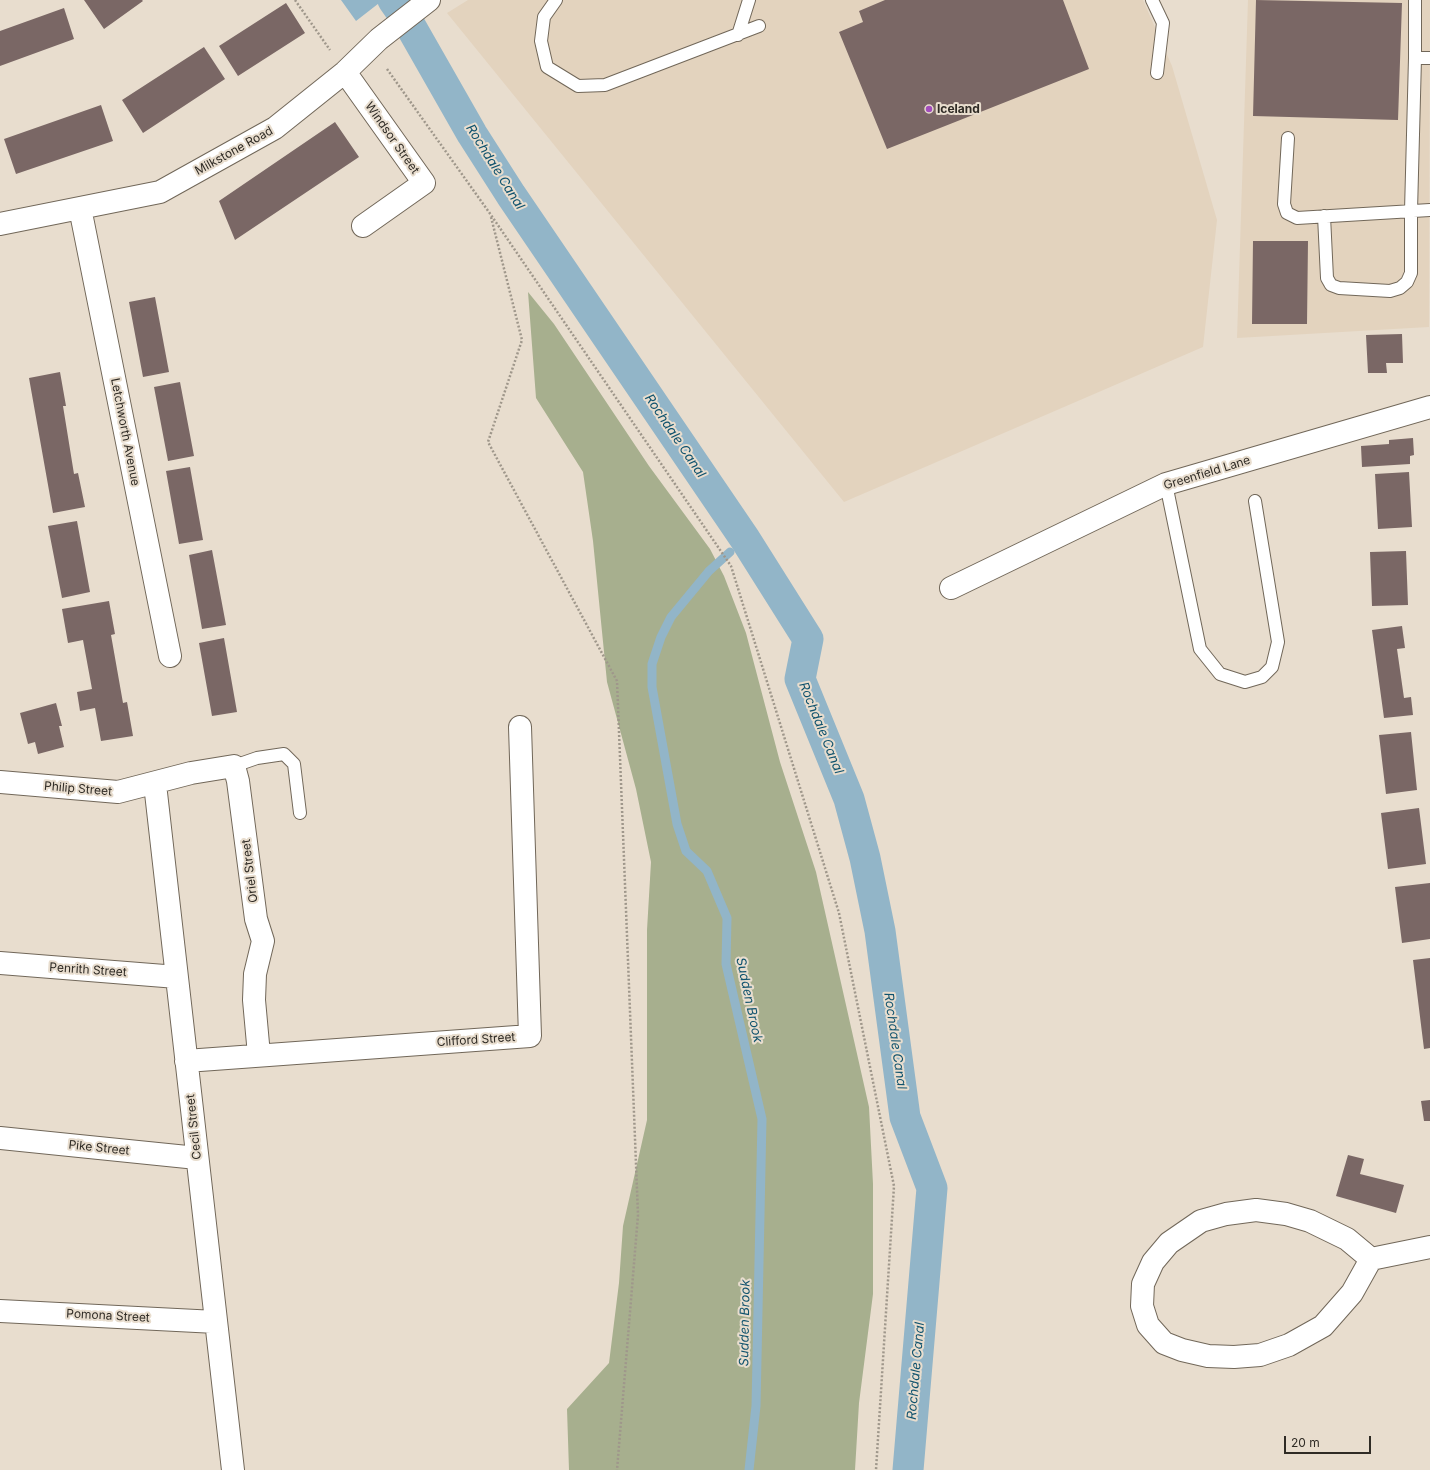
<!DOCTYPE html>
<html>
<head>
<meta charset="utf-8">
<style>
  body { margin:0 }
  #map { position:relative; width:1430px; height:1470px; overflow:hidden; background:#e8ddce; font-family:Inter,sans-serif }
  canvas { display:block }
  .scale { position:absolute; left:1284px; top:1436px; width:87px; height:18px; box-sizing:border-box; border:2px solid #2f2b25; border-top:0; padding-left:5px; font-size:12px; line-height:14px; white-space:nowrap; color:#2f2b25; -webkit-text-stroke:3px #e8ddce; paint-order:stroke }
</style>
</head>
<body>
<div id="map">
<canvas width="1430" height="1470"></canvas>
<div class="scale">20 m</div>
</div>
<script>
const g = document.querySelector('canvas').getContext('2d');
g.lineJoin = 'round';
function fill(path, color) { g.fillStyle = color; g.fill(path, 'evenodd'); }
const toPath = rows => new Path2D(rows.map(r => 'M' + r).join(''));
function trace(path, color, width, dash) { g.strokeStyle = color; g.lineWidth = width; g.lineCap = dash ? 'butt' : 'round'; g.setLineDash(dash || []); g.stroke(path); }
function label(font, color, halo, rows, align = 'center') {
  g.font = font + ' Inter,sans-serif'; g.lineWidth = 4; g.setLineDash([]); g.textBaseline = 'middle'; g.strokeStyle = halo; g.fillStyle = color; for (const [text, x, y, turn = 0] of rows) {
    g.save(); g.translate(x, y); g.rotate((+turn || 0) * Math.PI / 180); g.textAlign = isNaN(turn) ? turn : align; if (halo) g.strokeText(text, 0, 0); g.fillText(text, 0, 0); g.restore();
  }
}
fill(toPath([
  [468,0,1143,0,1172,66,1217,220,1203,347,844,502,447,13],
  [1248,0,1430,0,1429,327,1237,338]
]), '#e3d3be');
fill(toPath([
  [528,292,554,324,649,466,710,549,724,576,746,633,780,762,816,872,869,1107,873,1184,873,1294,859,1403,855,1470,569,1470,567,1409,609,1363,619,1283,623,1226,647,1120,647,930,651,862,636,789,607,682,593,541,583,472,536,398]
]), '#a7af8e');
fill(toPath([
  [341,0,383,0,356,21]
]), '#92b5c8');
trace(toPath([
  [730,552,709,571,671,617,661,637,652,664,652,687,677,824,686,851,707,871,727,918,726,964,762,1119,756,1406,749,1470]
]), '#92b5c8', 9);
trace(toPath([
  [393,0,407,20,472,134,511,195,745,539,808,639,800,679,849,799,865,858,880,931,905,1117,932,1188,908,1470]
]), '#92b5c8', 31);
fill(toPath([
  [84,0,142,0,143,1,104,29],
  [885,0,1063,0,1089,69,887,149,839,32,863,22,859,11],
  [1256,0,1402,3,1398,120,1253,116],
  [286,3,305,33,238,76,219,46],
  [64,8,74,39,0,66,0,31],
  [204,47,225,79,143,133,122,100],
  [101,105,113,141,16,174,4,139],
  [335,122,359,157,235,240,219,201],
  [1253,241,1308,241,1307,324,1252,324],
  [155,297,169,372,143,377,129,302],
  [1402,334,1403,363,1386,363,1387,373,1368,373,1366,335],
  [60,372,66,406,63,406,74,474,78,473,85,507,53,513,29,378],
  [180,382,194,456,168,461,154,387],
  [1413,438,1414,455,1410,456,1410,464,1362,467,1361,446,1389,444,1389,440],
  [190,467,203,540,179,544,166,471],
  [1409,472,1412,527,1378,529,1375,474],
  [77,521,90,592,62,598,48,526],
  [212,550,226,625,202,629,189,555],
  [1406,551,1408,605,1372,606,1370,552],
  [109,601,115,634,111,635,123,703,127,702,133,736,101,741,95,708,80,711,77,692,92,689,83,640,68,643,62,609],
  [1402,626,1405,648,1397,649,1404,698,1411,697,1413,715,1384,718,1372,630],
  [224,638,237,712,212,716,199,643],
  [56,703,62,726,59,726,64,747,38,754,35,742,28,744,20,713],
  [1411,732,1417,790,1386,794,1379,735],
  [1419,808,1426,864,1388,869,1381,813],
  [1430,883,1430,939,1402,943,1395,887],
  [1430,958,1430,1048,1424,1049,1413,960],
  [1430,1100,1430,1121,1424,1121,1421,1101],
  [1348,1155,1364,1159,1360,1174,1404,1185,1396,1213,1336,1196]
]), '#7a6765');
const lane = toPath([
  [556,0,544,17,541,41,547,67,578,86,605,85,759,26],
  [1152,0,1163,23,1157,73],
  [1415,0,1415,58,1430,58],
  [738,35,749,0],
  [1288,138,1284,204,1287,213,1297,218,1430,210],
  [1324,216,1327,278,1331,285,1339,288,1390,291,1400,288,1407,282,1411,273,1411,211,1415,58],
  [1166,484,1200,649,1220,674,1245,682,1262,677,1272,667,1278,642,1255,501],
  [234,766,257,758,284,754,294,764,300,813]
]);
const street = toPath([
  [345,72,424,183,363,226],
  [80,208,170,656],
  [0,224,160,192,275,128,345,72,379,39,429,0],
  [951,588,1166,484,1430,407],
  [0,782,118,792,191,773,234,766,238,781,256,919,263,941,255,974,254,1000,259,1055],
  [155,784,233,1470],
  [0,963,177,977],
  [186,1061,530,1036,520,727],
  [0,1138,197,1158],
  [1256,1210,1286,1214,1310,1221,1347,1239,1371,1259,1352,1293,1323,1326,1289,1345,1260,1355,1234,1357,1208,1356,1182,1350,1164,1343,1148,1325,1142,1306,1143,1284,1153,1262,1169,1243,1201,1221,1226,1214,1256,1210],
  [1371,1259,1430,1247],
  [0,1311,216,1322]
]);
trace(lane, '#716759', 14);
trace(street, '#716759', 24);
trace(toPath([
  [295,0,330,50],
  [387,69,491,215,731,566,839,913,894,1186,876,1470],
  [491,217,522,340,488,442,617,681,638,1215,617,1470]
]), '#9f978b', 2.5, [2, 2]);
trace(lane, '#fff', 12);
trace(street, '#fff', 22);
for (const [x, y, r, color] of [
  [929,109,4,"#a24dbc"]
]) { const dot = new Path2D(); dot.arc(x, y, r, 0, 2 * Math.PI); g.fillStyle = color; g.fill(dot); trace(dot, '#e8ddce', 1.5); }
label('bold 12px', '#2f2b25', '#e8ddce', [
  ["Iceland",937,109]
], 'left');
label('12px', '#2f2b25', '#e8ddce', [
  ["Windsor Street",392,138,55],
  ["Milkstone Road",234,151,-29],
  ["Letchworth Avenue",125,432,79],
  ["Greenfield Lane",1207,473,-17],
  ["Philip Street",78,789,5],
  ["Oriel Street",250,871,-97],
  ["Penrith Street",88,970,4],
  ["Clifford Street",476,1040,-4],
  ["Cecil Street",194,1127,-96],
  ["Pike Street",99,1148,6],
  ["Pomona Street",108,1316,3]
]);
label('italic 13px', '#0f526d', '#e8ddce', [
  ["Rochdale Canal",495,167,58],
  ["Rochdale Canal",675,436,56],
  ["Rochdale Canal",821,728,68],
  ["Sudden Brook",749,1000,78],
  ["Rochdale Canal",895,1041,82],
  ["Sudden Brook",745,1323,-89],
  ["Rochdale Canal",916,1371,-85]
]);
</script>
</body>
</html>
